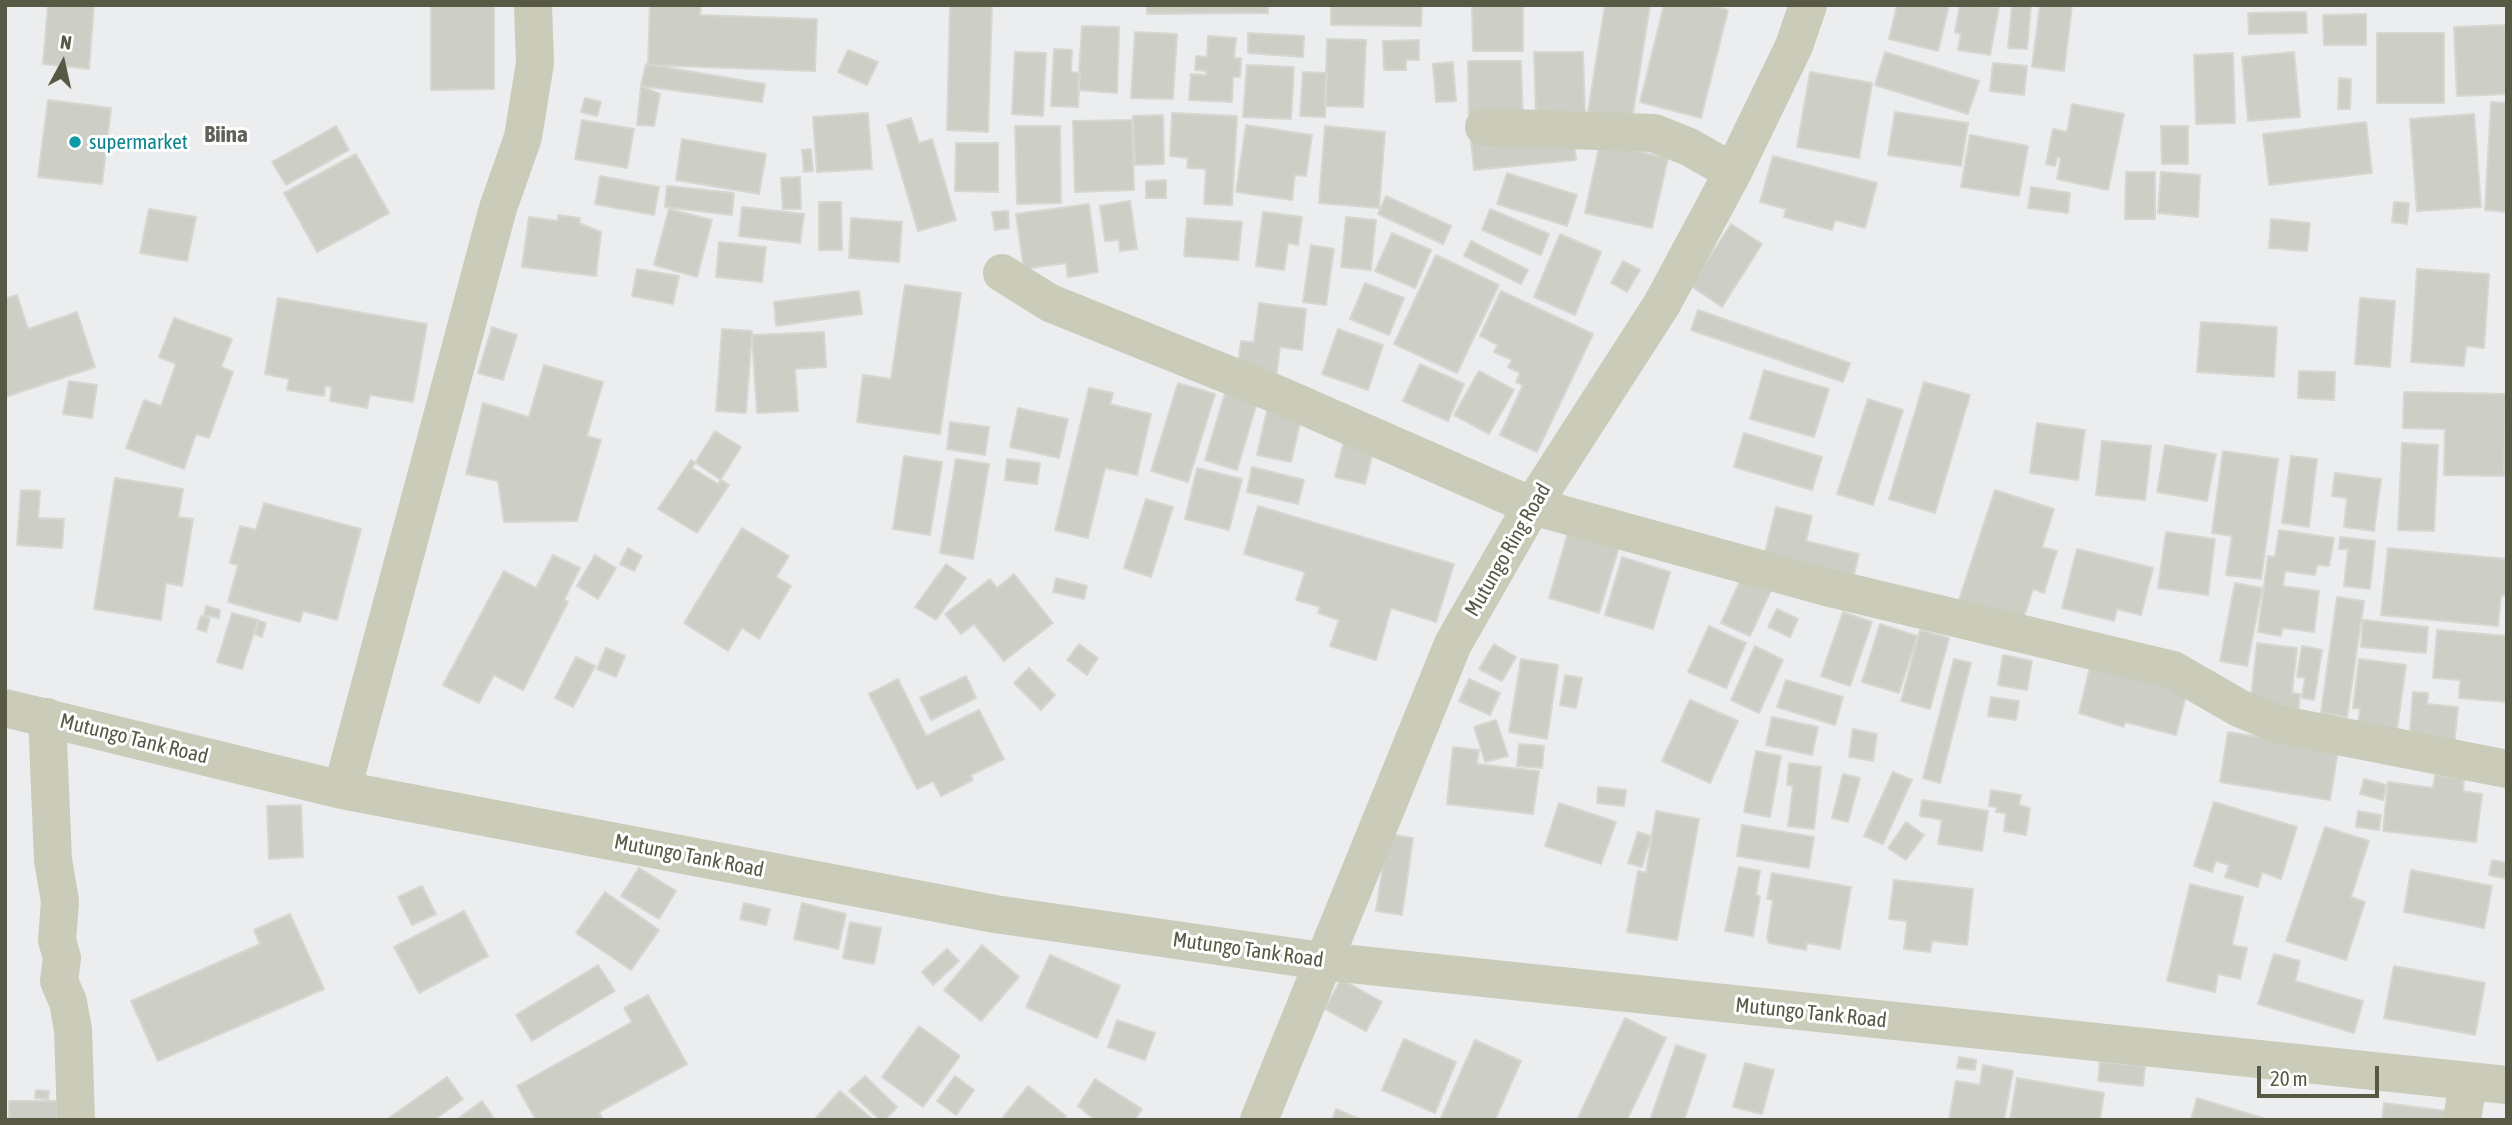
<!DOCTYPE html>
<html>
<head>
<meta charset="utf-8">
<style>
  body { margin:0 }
  #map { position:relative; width:2512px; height:1125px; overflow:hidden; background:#ecedef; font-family:"Asap Condensed",sans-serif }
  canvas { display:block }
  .frame { position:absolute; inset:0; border:7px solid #585945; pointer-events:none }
  .north { position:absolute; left:28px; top:28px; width:70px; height:70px; -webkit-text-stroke:5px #fff; paint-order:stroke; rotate:8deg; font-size:19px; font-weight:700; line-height:28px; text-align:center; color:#585945 }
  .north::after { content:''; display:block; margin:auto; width:24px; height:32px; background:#585945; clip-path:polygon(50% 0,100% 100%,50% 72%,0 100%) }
  .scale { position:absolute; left:2257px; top:1066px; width:122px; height:32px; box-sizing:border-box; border:4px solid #585945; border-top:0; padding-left:9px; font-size:21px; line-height:24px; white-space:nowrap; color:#585945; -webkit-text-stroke:5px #fff; paint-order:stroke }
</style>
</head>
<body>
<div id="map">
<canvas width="2512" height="1125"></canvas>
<div class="frame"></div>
<div class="north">N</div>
<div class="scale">20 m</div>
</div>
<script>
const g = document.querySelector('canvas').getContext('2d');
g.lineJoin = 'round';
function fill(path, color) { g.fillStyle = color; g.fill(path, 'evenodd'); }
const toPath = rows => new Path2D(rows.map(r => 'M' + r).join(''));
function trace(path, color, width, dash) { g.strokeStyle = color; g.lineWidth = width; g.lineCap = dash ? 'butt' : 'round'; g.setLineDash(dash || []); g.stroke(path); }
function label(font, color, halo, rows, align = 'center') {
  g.font = font + ' "Asap Condensed",sans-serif'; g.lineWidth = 6; g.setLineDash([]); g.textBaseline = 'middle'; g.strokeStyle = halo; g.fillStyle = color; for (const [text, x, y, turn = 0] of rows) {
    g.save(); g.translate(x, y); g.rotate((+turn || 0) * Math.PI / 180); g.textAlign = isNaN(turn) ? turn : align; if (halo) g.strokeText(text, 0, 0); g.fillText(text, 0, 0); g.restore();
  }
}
const building = toPath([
  [48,5,94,5,89,69,43,64,48,5],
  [431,5,494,5,494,89,431,90,431,5],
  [650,5,701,5,700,15,817,19,815,71,648,65,650,5],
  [950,5,992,5,988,132,947,130,950,5],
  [1147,5,1268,5,1268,13,1147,14,1147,5],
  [1331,5,1422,5,1421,26,1331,25,1331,5],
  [1472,5,1523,5,1523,51,1473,51,1472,5],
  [1605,5,1650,5,1632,119,1588,112,1605,5],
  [1664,5,1708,5,1728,10,1701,118,1640,102,1664,5],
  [1897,5,1949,5,1938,51,1889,39,1897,5],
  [1960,5,1999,7,1990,55,1958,50,1961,34,1955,32,1960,5],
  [2012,5,2031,5,2027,49,2008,48,2012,5],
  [2040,5,2072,5,2064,71,2032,67,2040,5],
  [2306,12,2307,33,2249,34,2248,13,2306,12],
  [2366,14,2366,45,2324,45,2323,15,2366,14],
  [2507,25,2507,94,2457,96,2454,27,2507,25],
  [1082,26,1119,27,1117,93,1078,90,1082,26],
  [1135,32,1177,34,1173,99,1131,98,1135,32],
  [1248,33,1304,36,1303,57,1248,53,1248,33],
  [2377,33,2444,33,2444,103,2377,103,2377,33],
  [1208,36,1236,38,1234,58,1241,58,1240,77,1233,77,1232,102,1189,100,1191,74,1206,75,1206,71,1195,70,1196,56,1207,57,1208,36],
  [1327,39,1366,40,1363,107,1325,106,1327,39],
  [1419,40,1419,60,1406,60,1406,70,1384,70,1383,41,1419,40],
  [1054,49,1072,50,1071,72,1080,73,1078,107,1051,106,1054,49],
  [848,50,878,62,867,85,838,72,848,50],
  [1015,52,1046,53,1043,116,1012,114,1015,52],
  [1534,52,1583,52,1585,115,1536,116,1534,52],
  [1885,52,1979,81,1968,114,1875,85,1885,52],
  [2294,52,2300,117,2248,121,2242,57,2294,52],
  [2233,53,2235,123,2196,124,2194,55,2233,53],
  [1468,61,1521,61,1523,121,1469,122,1468,61],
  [1453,62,1456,101,1436,102,1433,64,1453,62],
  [1993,63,2027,66,2024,95,1990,91,1993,63],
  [646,64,765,84,762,102,641,86,646,64],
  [1247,65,1294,67,1291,119,1243,117,1247,65],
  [1303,72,1327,73,1325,117,1300,116,1303,72],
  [1810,72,1872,83,1859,158,1797,147,1810,72],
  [2339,78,2351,79,2350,109,2338,109,2339,78],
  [641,86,660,94,654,126,637,125,641,86],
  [585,98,601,102,597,116,581,112,585,98],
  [48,100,111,108,102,184,38,177,48,100],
  [2491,102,2507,103,2507,212,2485,210,2491,102],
  [2072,104,2124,114,2108,190,2057,179,2061,158,2057,157,2055,166,2046,164,2053,129,2067,132,2072,104],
  [1895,112,1968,123,1961,166,1888,155,1895,112],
  [868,113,872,169,817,172,813,117,868,113],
  [1172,113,1237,116,1232,205,1204,204,1206,169,1187,168,1188,158,1170,156,1172,113],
  [2474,114,2481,207,2417,211,2410,119,2474,114],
  [1163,115,1164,164,1135,165,1133,116,1163,115],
  [911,118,919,143,932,139,956,220,918,231,887,125,911,118],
  [582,120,634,129,627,168,575,159,582,120],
  [1132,120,1134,190,1075,192,1073,121,1132,120],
  [2366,122,2372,173,2269,185,2263,134,2366,122],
  [1246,125,1312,135,1306,176,1295,175,1292,200,1236,192,1246,125],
  [336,126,349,150,286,185,272,162,336,126],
  [1015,126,1060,126,1061,203,1017,204,1015,126],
  [1325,126,1385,132,1379,208,1319,203,1325,126],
  [2161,126,2188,126,2188,164,2162,164,2161,126],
  [1573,132,1576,160,1474,170,1471,141,1573,132],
  [1970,135,2028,146,2019,196,1961,187,1970,135],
  [682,139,766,154,759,194,676,180,682,139],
  [956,143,998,143,998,192,955,191,956,143],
  [1600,143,1668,158,1652,228,1585,213,1600,143],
  [811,149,813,171,804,172,802,150,811,149],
  [356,154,389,213,317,252,284,193,356,154],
  [1773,156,1877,183,1865,228,1835,220,1832,230,1784,217,1786,209,1760,202,1773,156],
  [2126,172,2155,172,2155,219,2125,219,2126,172],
  [2161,172,2200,175,2198,217,2158,213,2161,172],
  [1507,173,1577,195,1567,226,1497,204,1507,173],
  [600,176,659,187,654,215,595,204,600,176],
  [800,177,801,209,783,209,781,178,800,177],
  [1166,180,1166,198,1146,198,1146,181,1166,180],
  [667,186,734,193,732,215,665,207,667,186],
  [2031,187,2070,193,2068,213,2028,208,2031,187],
  [1386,196,1451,226,1443,244,1378,214,1386,196],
  [1130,201,1137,249,1120,251,1119,240,1105,241,1100,206,1130,201],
  [819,202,841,202,842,250,819,250,819,202],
  [2394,202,2409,203,2407,224,2392,222,2394,202],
  [1089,204,1098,272,1068,277,1066,263,1024,269,1016,214,1089,204],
  [742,207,804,214,800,243,739,236,742,207],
  [149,209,196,217,187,261,140,253,149,209],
  [669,209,712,220,697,277,654,265,669,209],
  [1490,209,1549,234,1541,255,1482,230,1490,209],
  [1008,211,1009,228,995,230,992,212,1008,211],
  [1263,212,1302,217,1298,245,1288,243,1284,270,1256,266,1263,212],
  [558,215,580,218,579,223,601,232,596,276,522,267,529,217,558,221,558,215],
  [1346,217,1376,220,1371,270,1341,267,1346,217],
  [851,218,902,222,899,262,849,258,851,218],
  [1187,218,1242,222,1238,260,1184,256,1187,218],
  [2271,219,2310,223,2307,251,2269,248,2271,219],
  [1731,224,1762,244,1722,307,1691,286,1731,224],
  [1392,233,1431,250,1415,288,1375,271,1392,233],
  [1560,234,1601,252,1575,315,1534,297,1560,234],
  [1471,241,1528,270,1521,284,1464,256,1471,241],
  [719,242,766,247,762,282,716,277,719,242],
  [1311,245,1334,249,1326,305,1303,302,1311,245],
  [1436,255,1499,285,1457,373,1394,344,1436,255],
  [1623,261,1640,270,1627,292,1611,283,1623,261],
  [637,269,679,276,673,304,632,296,637,269],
  [2417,269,2489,274,2484,348,2466,346,2464,366,2411,362,2417,269],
  [1365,283,1404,298,1389,335,1350,319,1365,283],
  [905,285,961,293,940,434,857,422,863,375,891,379,905,285],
  [859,291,862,314,776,326,774,302,859,291],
  [1501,291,1593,334,1537,452,1500,435,1523,385,1516,382,1520,373,1508,367,1512,360,1494,352,1498,345,1480,336,1501,291],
  [17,295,28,329,77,312,95,367,5,397,5,299,17,295],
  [278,298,427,324,413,402,370,395,367,408,330,401,332,387,325,386,324,396,287,390,289,379,265,374,278,298],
  [2360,298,2395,301,2390,367,2355,364,2360,298],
  [1259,303,1306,309,1302,350,1280,347,1276,379,1237,375,1241,341,1254,342,1259,303],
  [1698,310,1850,363,1843,382,1691,330,1698,310],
  [174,318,232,339,221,367,233,372,209,438,196,434,184,469,126,448,144,400,161,406,176,364,159,357,174,318],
  [2201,322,2277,327,2274,377,2197,372,2201,322],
  [492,327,517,335,503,380,478,373,492,327],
  [722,329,752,331,746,413,716,411,722,329],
  [1338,329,1383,345,1368,390,1322,374,1338,329],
  [824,332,826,367,795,369,798,411,757,413,752,335,824,332],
  [1420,364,1464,384,1448,421,1403,401,1420,364],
  [544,365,603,382,587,436,601,440,577,521,504,522,498,481,466,474,483,403,529,417,544,365],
  [1764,370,1829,389,1814,437,1750,419,1764,370],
  [1479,371,1514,390,1489,434,1454,415,1479,371],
  [2299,371,2335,372,2334,400,2298,398,2299,371],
  [69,381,97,385,92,418,63,414,69,381],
  [1924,382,1970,395,1935,513,1889,499,1924,382],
  [1178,383,1215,394,1188,482,1151,471,1178,383],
  [1089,388,1113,393,1110,404,1151,414,1137,475,1105,468,1088,538,1055,530,1089,388],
  [1226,390,1258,399,1237,470,1205,460,1226,390],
  [2404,392,2506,394,2504,476,2444,475,2445,429,2403,428,2404,392],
  [1868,399,1903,410,1873,505,1837,494,1868,399],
  [1268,406,1302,414,1291,462,1257,455,1268,406],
  [1018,408,1068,419,1059,458,1010,447,1018,408],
  [950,422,989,427,985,455,947,449,950,422],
  [2037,423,2085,430,2078,480,2030,473,2037,423],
  [715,431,741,447,718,484,692,468,715,431],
  [1744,433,1822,457,1812,490,1734,467,1744,433],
  [1344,440,1374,447,1365,484,1335,477,1344,440],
  [2102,441,2151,446,2145,500,2096,495,2102,441],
  [2402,443,2438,445,2434,531,2398,530,2402,443],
  [2165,445,2216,454,2207,501,2157,492,2165,445],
  [2223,451,2278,459,2261,579,2226,575,2232,536,2212,533,2223,451],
  [904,456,942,462,930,535,893,529,904,456],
  [2291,456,2317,459,2309,527,2282,523,2291,456],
  [956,459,989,464,973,559,940,553,956,459],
  [1007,459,1040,463,1037,484,1005,480,1007,459],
  [691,460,729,485,697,533,658,509,691,460],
  [1252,467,1304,480,1298,504,1247,492,1252,467],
  [1197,468,1242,479,1229,530,1185,519,1197,468],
  [2335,473,2381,479,2374,531,2344,527,2347,498,2332,496,2335,473],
  [115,478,183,489,178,517,193,519,182,586,166,583,161,620,94,609,115,478],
  [21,490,40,491,38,518,64,519,62,548,17,545,21,490],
  [1995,490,2054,509,2042,547,2057,551,2044,593,2033,589,2021,626,1957,606,1995,490],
  [1146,499,1173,507,1151,577,1124,568,1146,499],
  [264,503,361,529,337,620,303,611,300,622,228,602,238,565,230,563,240,526,256,530,264,503],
  [1258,506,1454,564,1436,622,1391,608,1376,660,1330,646,1339,620,1318,613,1320,607,1296,600,1305,572,1244,554,1258,506],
  [1776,507,1812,516,1806,541,1859,554,1853,578,1764,557,1776,507],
  [742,528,789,556,776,577,791,586,759,639,742,628,728,651,684,623,742,528],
  [1569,529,1620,544,1599,613,1549,598,1569,529],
  [2279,530,2334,538,2329,566,2317,565,2315,575,2285,571,2283,586,2319,591,2314,632,2282,628,2281,636,2258,632,2268,556,2275,557,2279,530],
  [2166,532,2215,539,2208,595,2158,588,2166,532],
  [2340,537,2375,541,2370,589,2344,586,2348,549,2339,549,2340,537],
  [628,548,642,556,634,571,620,564,628,548],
  [2388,548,2507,559,2507,596,2501,595,2498,626,2381,615,2388,548],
  [2077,549,2153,568,2141,615,2117,609,2114,621,2062,608,2077,549],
  [553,555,580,568,564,600,568,602,523,690,494,675,479,703,443,685,504,571,536,588,553,555],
  [595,555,616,568,598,599,577,586,595,555],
  [1622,557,1670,572,1653,629,1605,615,1622,557],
  [946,564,966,578,936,620,915,607,946,564],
  [1014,574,1053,623,1004,661,974,624,961,634,945,614,990,579,997,588,1014,574],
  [1743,574,1772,588,1750,636,1721,623,1743,574],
  [1056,578,1087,586,1084,599,1053,592,1056,578],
  [2235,583,2262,588,2247,666,2220,661,2235,583],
  [2337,597,2364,601,2347,717,2321,713,2337,597],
  [206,606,220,610,219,618,204,615,206,606],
  [1777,609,1798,619,1790,637,1768,627,1777,609],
  [1843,612,1872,622,1850,686,1821,676,1843,612],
  [232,613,258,620,242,669,217,662,232,613],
  [201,616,210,619,206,632,197,629,201,616],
  [2363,620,2428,627,2426,653,2361,647,2363,620],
  [259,621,266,623,262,637,255,634,259,621],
  [1880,624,1917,636,1899,693,1862,682,1880,624],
  [1709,626,1746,643,1726,688,1688,672,1709,626],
  [1920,630,1949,638,1930,709,1901,701,1920,630],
  [2437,630,2507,636,2507,702,2459,698,2460,680,2433,678,2437,630],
  [2257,643,2297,648,2292,693,2300,694,2298,713,2250,708,2257,643],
  [1079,644,1098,658,1087,675,1067,660,1079,644],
  [1494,644,1516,657,1502,681,1479,669,1494,644],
  [1755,646,1783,660,1759,713,1731,700,1755,646],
  [2302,646,2322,650,2314,700,2302,698,2305,678,2297,677,2302,646],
  [606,648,625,656,616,677,597,669,606,648],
  [2003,655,2032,661,2027,690,1998,685,2003,655],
  [576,657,595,666,573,707,555,698,576,657],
  [1521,659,1558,665,1547,739,1509,732,1521,659],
  [1954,659,1971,663,1940,783,1923,778,1954,659],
  [2359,659,2406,665,2397,730,2358,724,2360,709,2353,708,2359,659],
  [2090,667,2187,692,2176,735,2125,722,2124,727,2079,713,2090,667],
  [1029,668,1055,695,1041,710,1014,683,1029,668],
  [1565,675,1582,678,1576,708,1560,705,1565,675],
  [966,676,976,698,931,720,920,698,966,676],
  [898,679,926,736,979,710,1004,759,971,775,973,780,941,796,933,781,917,789,869,694,898,679],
  [1469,679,1500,693,1490,715,1459,701,1469,679],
  [1786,680,1843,697,1835,725,1777,707,1786,680],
  [2413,692,2428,693,2427,704,2458,707,2454,746,2409,743,2413,692],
  [1991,697,2019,701,2016,720,1988,716,1991,697],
  [1690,700,1738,721,1710,783,1662,761,1690,700],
  [1772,717,1818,727,1812,755,1766,745,1772,717],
  [1496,720,1508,756,1485,762,1474,727,1496,720],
  [1853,729,1877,734,1873,761,1849,757,1853,729],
  [2228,732,2338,750,2330,800,2220,782,2228,732],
  [1519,744,1544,746,1542,768,1517,766,1519,744],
  [1453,747,1479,750,1477,764,1539,771,1533,814,1447,804,1453,747],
  [1756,751,1781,756,1770,817,1744,812,1756,751],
  [1789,763,1821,767,1814,829,1788,826,1793,786,1787,785,1789,763],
  [1893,772,1912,780,1883,844,1864,836,1893,772],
  [1843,774,1860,778,1848,822,1832,818,1843,774],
  [2435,775,2464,779,2463,791,2482,794,2476,842,2383,831,2388,782,2433,788,2435,775],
  [2364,779,2386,785,2383,800,2360,794,2364,779],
  [1598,787,1626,790,1624,806,1597,803,1598,787],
  [1991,790,2021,795,2019,805,2030,808,2026,835,2004,831,2006,813,1996,812,1997,807,1989,806,1991,790],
  [1922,800,1988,811,1982,851,1938,844,1942,820,1920,816,1922,800],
  [2214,802,2297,827,2281,879,2262,872,2258,887,2225,877,2229,865,2216,861,2212,872,2194,866,2214,802],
  [1559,803,1616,822,1601,864,1545,846,1559,803],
  [301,805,303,857,269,859,267,806,301,805],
  [1656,811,1699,819,1677,940,1627,932,1638,871,1646,873,1656,811],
  [2358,811,2381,815,2379,830,2356,827,2358,811],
  [1906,822,1924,835,1906,860,1888,848,1906,822],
  [1742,825,1814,837,1809,868,1737,856,1742,825],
  [2325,827,2369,841,2351,897,2365,902,2346,960,2286,941,2325,827],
  [1638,832,1651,836,1642,867,1628,863,1638,832],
  [1388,834,1413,838,1402,915,1376,911,1388,834],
  [2492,860,2507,863,2507,879,2489,875,2492,860],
  [1739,867,1760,871,1756,895,1760,896,1753,936,1725,931,1739,867],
  [639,868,676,891,659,919,621,896,639,868],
  [2411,870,2492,886,2484,928,2404,912,2411,870],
  [1772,873,1851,887,1840,949,1807,943,1806,950,1769,943,1767,938,1773,900,1767,899,1772,873],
  [1894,880,1973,889,1967,945,1932,941,1930,952,1904,949,1907,921,1889,919,1894,880],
  [2190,884,2243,897,2232,945,2247,948,2240,979,2218,974,2215,992,2167,981,2190,884],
  [422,886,436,914,412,925,398,897,422,886],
  [605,892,659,930,631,970,576,933,605,892],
  [744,903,770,909,766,925,740,919,744,903],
  [802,903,846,914,838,949,794,939,802,903],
  [464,911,488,956,419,993,394,947,464,911],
  [290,914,324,989,158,1061,131,1001,260,944,254,930,290,914],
  [850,922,881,928,874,964,843,958,850,922],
  [982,945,1019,977,981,1021,944,990,982,945],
  [947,949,959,961,933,985,922,972,947,949],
  [2274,954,2300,961,2295,981,2363,1001,2354,1033,2258,1004,2274,954],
  [1050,955,1120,986,1097,1038,1026,1007,1050,955],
  [598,965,615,991,532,1041,516,1015,598,965],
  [2394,966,2485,983,2475,1035,2384,1018,2394,966],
  [1341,979,1382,1002,1366,1031,1325,1009,1341,979],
  [648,995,687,1064,599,1112,603,1120,536,1120,517,1086,632,1022,624,1008,648,995],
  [1625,1018,1666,1038,1627,1120,1577,1120,1625,1018],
  [1117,1020,1155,1033,1145,1060,1108,1047,1117,1020],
  [919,1026,960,1056,923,1107,882,1077,919,1026],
  [1404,1039,1456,1062,1435,1113,1382,1090,1404,1039],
  [1475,1040,1521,1061,1495,1120,1440,1120,1475,1040],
  [1676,1045,1706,1055,1684,1120,1650,1120,1676,1045],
  [1959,1057,1976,1060,1975,1070,1957,1068,1959,1057],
  [2100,1062,2145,1066,2143,1086,2098,1081,2100,1062],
  [1745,1063,1774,1070,1762,1114,1733,1107,1745,1063],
  [1983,1065,2013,1071,2004,1120,1949,1120,1956,1081,1980,1085,1983,1065],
  [865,1076,897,1107,885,1120,880,1120,849,1091,865,1076],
  [955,1076,974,1090,956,1115,937,1101,955,1076],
  [447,1077,463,1099,434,1120,386,1120,447,1077],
  [2017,1078,2104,1093,2100,1120,2010,1120,2017,1078],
  [1095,1079,1142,1109,1135,1120,1095,1120,1078,1106,1095,1079],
  [1028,1086,1066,1116,1063,1120,1001,1120,1028,1086],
  [36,1090,49,1091,48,1099,35,1098,36,1090],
  [840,1091,872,1119,872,1120,814,1120,840,1091],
  [2197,1098,2269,1120,2191,1120,2197,1098],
  [9,1101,57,1101,57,1120,9,1120,9,1101],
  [482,1101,495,1120,456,1120,482,1101],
  [2384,1103,2446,1111,2445,1120,2382,1120,2384,1103],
  [1336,1109,1362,1120,1332,1120,1336,1109]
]);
fill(building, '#cdcfc6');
trace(building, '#d5d8d0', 2);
trace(toPath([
  [1484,127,1654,133,1689,147,1733,172],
  [1002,273,1050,303,1281,396,1532,506,1826,587,2173,670,2239,708,2277,724,2507,769],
  [5,708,342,790,995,914,1322,961,2507,1085],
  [47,717,53,860,60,901,57,940,62,958,59,981,68,1002,73,1030,76,1120],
  [342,790,498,208,523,137,535,63,533,5],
  [1259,1120,1453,644,1532,506,1662,304,1733,172,1794,46,1808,5],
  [2462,1120,2468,1081]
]), '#cbcbba', 38);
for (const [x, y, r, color] of [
  [75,142,7,"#0f9aa8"]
]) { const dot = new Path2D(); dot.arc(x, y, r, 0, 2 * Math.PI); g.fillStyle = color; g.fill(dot); trace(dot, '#fff', 2.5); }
label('21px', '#0d838f', '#fff', [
  ["supermarket",89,142]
], 'left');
label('21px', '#585945', '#fff', [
  ["Mutungo Ring Road",1508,550,-60],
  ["Mutungo Tank Road",134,739,14],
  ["Mutungo Tank Road",689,856,11],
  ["Mutungo Tank Road",1248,950,8],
  ["Mutungo Tank Road",1811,1013,6]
]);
label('bold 23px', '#606159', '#fff', [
  ["Biina",226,135]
]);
</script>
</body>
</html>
